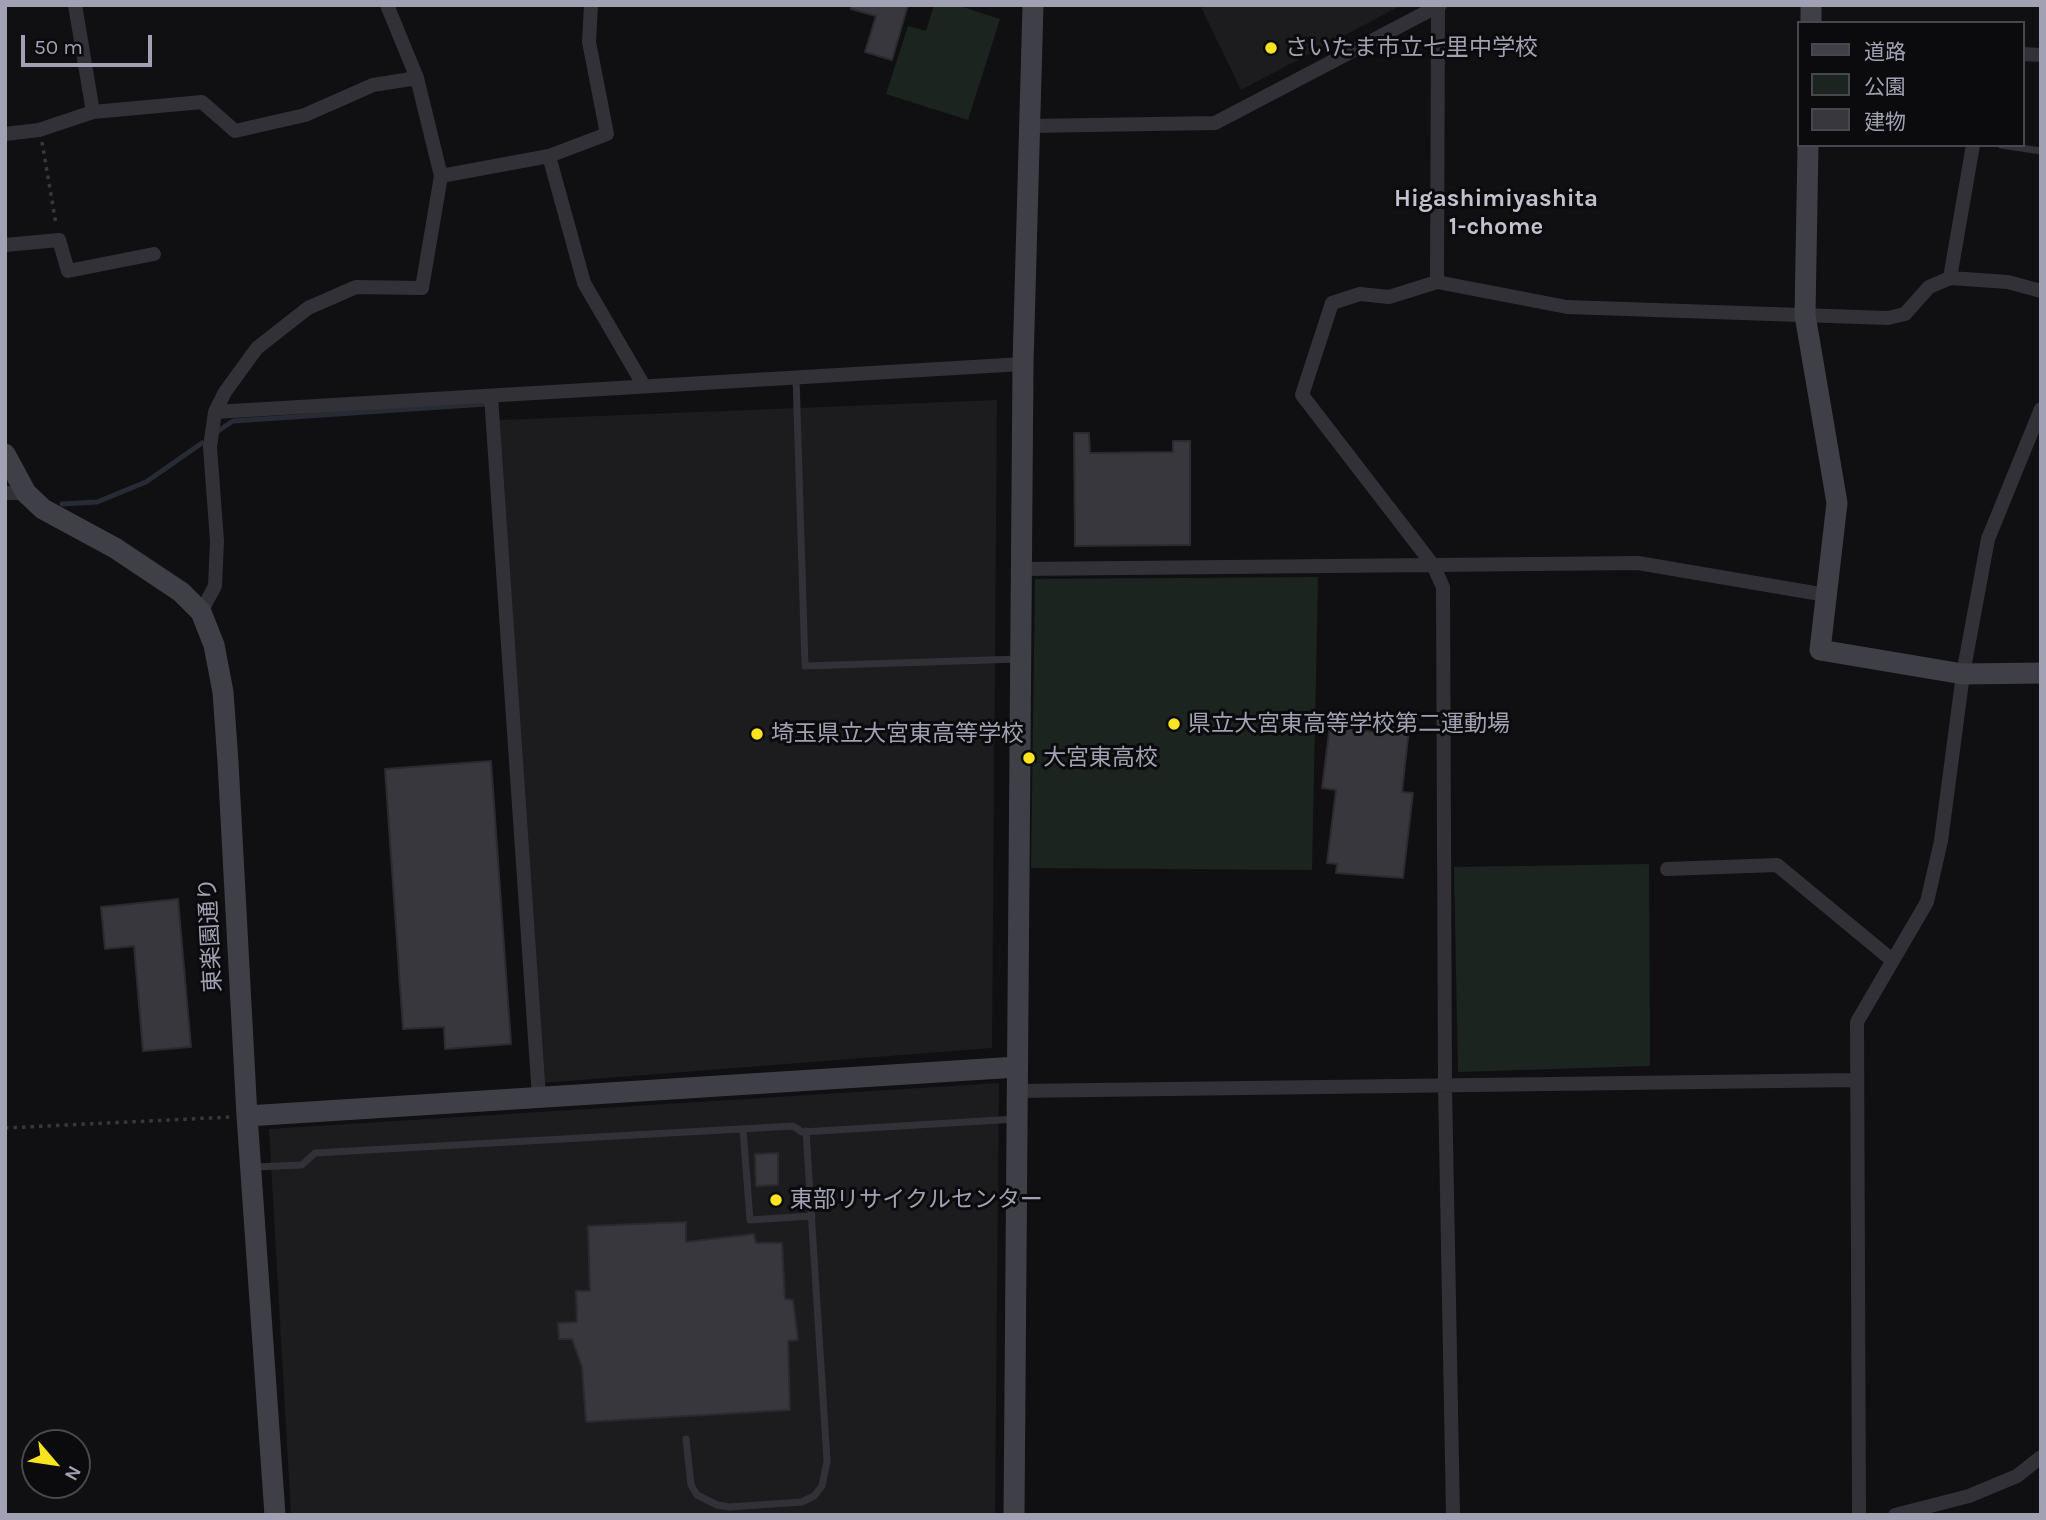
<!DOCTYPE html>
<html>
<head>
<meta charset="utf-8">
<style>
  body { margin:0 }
  #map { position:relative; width:2046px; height:1520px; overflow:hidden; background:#101012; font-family:Karla,"Noto Sans JP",sans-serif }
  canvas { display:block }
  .frame { position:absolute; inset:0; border:7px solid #a0a2b3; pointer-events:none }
  .legend { position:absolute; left:1797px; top:21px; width:228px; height:126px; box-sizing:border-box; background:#0b0b0d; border:2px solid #47474f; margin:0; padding:9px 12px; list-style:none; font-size:21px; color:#a0a2b3 }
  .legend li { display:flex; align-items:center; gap:14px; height:35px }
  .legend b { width:35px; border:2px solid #47474f }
  .north { position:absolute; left:21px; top:1429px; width:70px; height:70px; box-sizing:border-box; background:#0b0b0d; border:2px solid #47474f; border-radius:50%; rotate:119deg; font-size:19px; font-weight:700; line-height:28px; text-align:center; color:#a0a2b3 }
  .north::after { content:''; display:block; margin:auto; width:24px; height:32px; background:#fae320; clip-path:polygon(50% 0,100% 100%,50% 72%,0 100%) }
  .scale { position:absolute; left:21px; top:35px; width:131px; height:32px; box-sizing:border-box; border:4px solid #a0a2b3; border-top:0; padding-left:9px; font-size:21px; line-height:24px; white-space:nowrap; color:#a0a2b3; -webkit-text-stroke:5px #0b0b0d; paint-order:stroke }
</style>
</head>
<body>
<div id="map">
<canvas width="2046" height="1520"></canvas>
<div class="frame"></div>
<ul class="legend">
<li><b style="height:9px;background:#3f3f47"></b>道路</li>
<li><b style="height:19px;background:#1c241f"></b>公園</li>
<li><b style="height:19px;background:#38373d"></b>建物</li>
</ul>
<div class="north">N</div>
<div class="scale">50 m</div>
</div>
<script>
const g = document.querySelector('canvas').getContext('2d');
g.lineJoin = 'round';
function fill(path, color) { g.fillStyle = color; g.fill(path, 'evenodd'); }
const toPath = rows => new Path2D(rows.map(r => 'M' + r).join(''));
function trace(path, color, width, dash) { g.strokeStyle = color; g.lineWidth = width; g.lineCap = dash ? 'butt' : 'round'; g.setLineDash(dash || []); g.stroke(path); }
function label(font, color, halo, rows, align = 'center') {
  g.font = font + ' Karla,"Noto Sans JP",sans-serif'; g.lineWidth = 6; g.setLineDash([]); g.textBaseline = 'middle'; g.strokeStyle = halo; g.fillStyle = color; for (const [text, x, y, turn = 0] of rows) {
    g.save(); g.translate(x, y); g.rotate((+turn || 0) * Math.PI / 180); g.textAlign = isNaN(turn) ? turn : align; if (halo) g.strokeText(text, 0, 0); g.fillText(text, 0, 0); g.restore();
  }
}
fill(toPath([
  [1200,5,1402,5,1241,90],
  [997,400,992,1048,542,1083,499,420],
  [999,1083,995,1515,291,1515,269,1129]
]), '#1c1c1f');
fill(toPath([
  [934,5,957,5,1000,19,968,120,886,94,908,26,926,31],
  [1318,577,1312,870,1031,868,1035,579],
  [1649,864,1650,1066,1458,1072,1454,867]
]), '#1c241f');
trace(toPath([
  [215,433,233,421,486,404],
  [62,504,97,502,146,482,202,443]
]), '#262b36', 5);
const building = toPath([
  [851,5,908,5,892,60,865,52,876,16,851,9,851,5],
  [1074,433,1089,433,1090,453,1173,452,1173,441,1190,441,1190,545,1075,546,1074,433],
  [1337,719,1351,721,1350,728,1357,730,1387,733,1388,727,1409,729,1402,792,1413,793,1403,878,1336,873,1337,864,1327,863,1336,790,1322,788,1330,725,1336,725,1337,719],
  [491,761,511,1044,445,1049,444,1027,403,1029,385,769,491,761],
  [178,899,191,1047,143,1051,134,946,105,949,101,907,178,899],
  [778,1153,778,1185,756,1186,755,1154,778,1153],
  [686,1222,686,1242,754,1234,756,1243,782,1243,785,1299,793,1300,798,1340,788,1341,790,1410,586,1422,582,1367,572,1339,559,1339,558,1323,577,1322,576,1291,590,1291,588,1226,686,1222]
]);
fill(building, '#38373d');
trace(building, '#2b2a2e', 2);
trace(toPath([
  [42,142,56,224],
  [5,1128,231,1117]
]), '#37373e', 3.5, [3.5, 5]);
trace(toPath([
  [2001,145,2041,151],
  [796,377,805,666,1019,659],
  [743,1129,750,1220,812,1216],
  [255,1167,302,1165,315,1153,793,1126,802,1132,1016,1119],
  [686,1439,691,1485,697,1495,717,1505,729,1507,802,1502,814,1496,822,1486,827,1461,806,1131]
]), '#313137', 7);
trace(toPath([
  [75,5,93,112],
  [1438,6,1437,282,1567,307,1888,318,1905,314,1929,287,1950,278,2008,282,2041,291],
  [2023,54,2041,55],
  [1029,126,1215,123,1440,5],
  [5,134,39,130,93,112,202,102,235,131,305,115,373,85,417,78],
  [549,156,584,283,644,386],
  [441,176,549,156,607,134,589,42,591,5],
  [5,245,59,240,68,271,154,254],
  [1950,278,1973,145],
  [1437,282,1389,297,1360,294,1332,303,1302,395,1433,565,1443,587,1445,1086,1453,1515],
  [491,396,539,1097],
  [215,412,1023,364],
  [5,493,26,493],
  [1021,569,1638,563,1826,595],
  [201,612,215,586,217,541,210,447,215,412,225,392,257,348,308,308,356,287,422,288,441,176,417,78,387,5],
  [1667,869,1777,865,1892,960],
  [1017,1091,1856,1080],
  [1859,1515,1857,1022,1927,902,1941,841,1963,674,1988,539,2041,409],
  [1895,1515,1969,1496,2017,1476,2041,1457]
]), '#313137', 14);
trace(toPath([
  [1811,23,1811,5],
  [1808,145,1805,315,1837,503,1820,650,1963,674,2041,673],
  [5,454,26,493,43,509,115,548,181,592,201,612,214,645,223,692,228,762,247,1116,275,1515],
  [247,1116,1017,1067],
  [1014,1515,1023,364,1033,5]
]), '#3f3f47', 21);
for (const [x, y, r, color] of [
  [1271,48,7,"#fae320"],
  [1174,724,7,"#fae320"],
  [757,734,7,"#fae320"],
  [1029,758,7,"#fae320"],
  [776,1200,7,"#fae320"]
]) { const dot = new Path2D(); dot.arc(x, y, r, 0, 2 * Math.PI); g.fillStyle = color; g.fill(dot); trace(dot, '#0b0b0d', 2.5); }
label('23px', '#a0a2b3', '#0b0b0d', [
  ["さいたま市立七里中学校",1285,48],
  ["県立大宮東高等学校第二運動場",1188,724],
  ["埼玉県立大宮東高等学校",771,734],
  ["大宮東高校",1043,758],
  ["東部リサイクルセンター",790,1200]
], 'left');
label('23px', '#a0a2b3', '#0b0b0d', [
  ["東楽園通り",211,935,-93]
]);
label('bold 24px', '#c2c2cf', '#0b0b0d', [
  ["Higashimiyashita",1496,199],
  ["1-chome",1496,227]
]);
</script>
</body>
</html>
